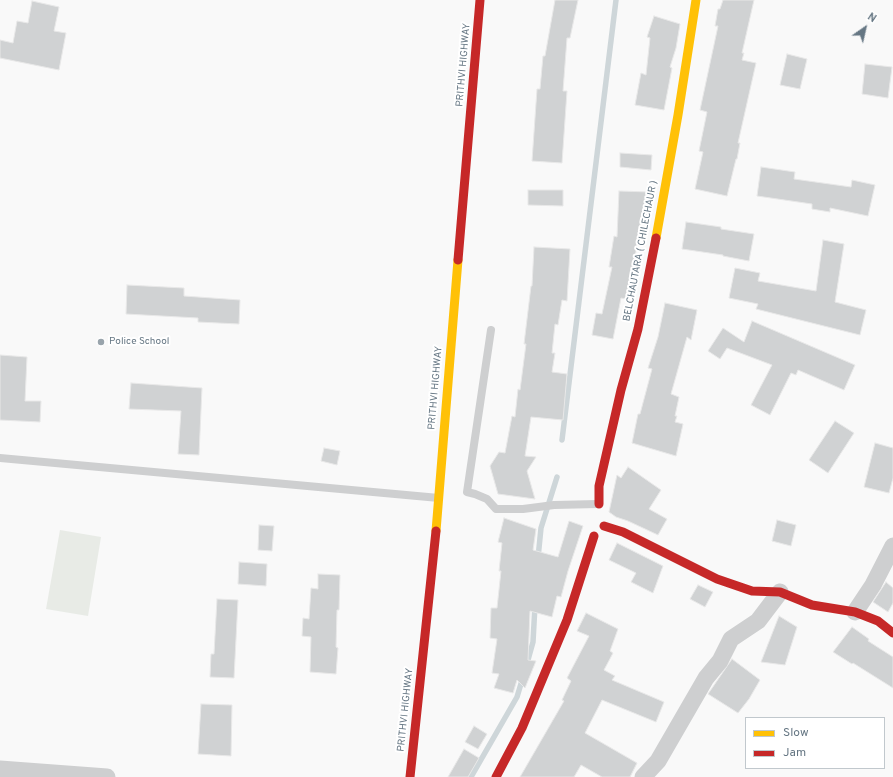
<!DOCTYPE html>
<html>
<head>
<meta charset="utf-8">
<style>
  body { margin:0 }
  #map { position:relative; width:893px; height:777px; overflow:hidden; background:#f9f9f9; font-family:Overpass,sans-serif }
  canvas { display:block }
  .legend { position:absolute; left:745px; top:717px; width:140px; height:52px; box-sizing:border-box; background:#fff; border:1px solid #c1c8cd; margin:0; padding:5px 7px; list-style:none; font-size:12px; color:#657683 }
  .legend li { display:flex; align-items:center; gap:8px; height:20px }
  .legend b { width:20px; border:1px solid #c1c8cd }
  .north { position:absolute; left:845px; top:8px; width:40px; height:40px; -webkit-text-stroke:3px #fff; paint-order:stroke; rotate:34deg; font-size:11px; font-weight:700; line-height:16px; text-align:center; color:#657683 }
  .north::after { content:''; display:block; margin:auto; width:14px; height:18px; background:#657683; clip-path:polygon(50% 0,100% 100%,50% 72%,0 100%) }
</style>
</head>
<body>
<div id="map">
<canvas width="893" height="777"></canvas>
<ul class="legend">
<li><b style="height:5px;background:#ffc107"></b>Slow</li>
<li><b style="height:5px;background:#c62828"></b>Jam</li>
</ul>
<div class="north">N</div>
</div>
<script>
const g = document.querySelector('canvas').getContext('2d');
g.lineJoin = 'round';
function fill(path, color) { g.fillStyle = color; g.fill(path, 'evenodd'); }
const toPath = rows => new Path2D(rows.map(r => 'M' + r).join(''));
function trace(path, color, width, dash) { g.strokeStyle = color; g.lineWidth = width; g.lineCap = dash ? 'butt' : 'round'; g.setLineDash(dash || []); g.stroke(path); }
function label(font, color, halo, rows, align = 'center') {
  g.font = font + ' Overpass,sans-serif'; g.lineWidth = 4; g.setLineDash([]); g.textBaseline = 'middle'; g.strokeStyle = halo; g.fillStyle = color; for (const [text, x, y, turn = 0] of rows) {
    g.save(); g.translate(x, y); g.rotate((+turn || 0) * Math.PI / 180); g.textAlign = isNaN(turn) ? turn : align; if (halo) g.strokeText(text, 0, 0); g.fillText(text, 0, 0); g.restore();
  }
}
fill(toPath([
  [60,530,101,537,88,616,46,609]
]), '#e8ebe6');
trace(toPath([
  [562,440,616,0],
  [538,558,541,528,557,477],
  [526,667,533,642,535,605],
  [471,777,517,697,523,677]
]), '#ced6d9', 5.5);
const building = toPath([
  [555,0,578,0,570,38,567,38,563,91,567,91,562,163,532,161,537,89,540,89,543,56,545,56,555,0],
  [723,0,754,0,742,53,744,53,742,60,756,63,738,143,740,143,737,159,736,159,727,196,695,189,703,152,699,151,707,112,700,110,718,26,715,26,718,9,720,9,723,0],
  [32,1,59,7,54,31,66,33,59,70,0,58,0,40,13,43,17,21,28,23,32,1],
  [654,16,680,24,676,48,670,67,672,68,664,110,635,105,641,73,646,75,650,38,647,37,654,16],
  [787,54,807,59,800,89,780,85,787,54],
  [865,64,892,67,888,98,862,94,865,64],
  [620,153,652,155,651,170,620,167,620,153],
  [761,167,795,172,794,179,851,187,852,180,875,185,868,216,830,208,830,212,812,209,812,204,757,196,761,167],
  [528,190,563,190,563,206,528,205,528,190],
  [619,191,650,192,647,219,641,219,632,277,635,278,630,300,621,298,613,339,592,335,596,313,602,314,612,267,609,267,614,236,617,237,619,191],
  [686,222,721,227,721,229,754,234,749,261,723,256,723,255,682,249,686,222],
  [823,240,844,244,835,302,866,310,860,335,756,309,758,304,729,298,735,268,760,273,758,281,816,291,823,240],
  [534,247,570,249,567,301,562,300,558,325,555,324,552,353,555,353,552,372,567,374,563,420,531,417,525,456,536,457,527,471,535,499,498,494,490,466,499,452,505,453,512,416,515,417,518,389,520,390,526,344,524,344,531,286,532,286,534,247],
  [127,285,184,288,184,296,240,300,239,324,198,322,198,318,126,314,127,285],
  [665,303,697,310,691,340,687,337,671,394,679,397,675,416,677,416,675,422,683,424,676,456,632,443,638,414,640,414,652,369,648,368,658,337,665,303],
  [752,321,855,365,844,390,798,370,796,375,791,373,770,415,751,405,772,365,727,348,720,359,708,351,723,328,744,342,752,321],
  [0,355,27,357,25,401,41,401,40,422,0,420,0,355],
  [131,383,202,388,199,455,178,454,181,411,129,409,131,383],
  [835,421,854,433,828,473,809,460,835,421],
  [875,443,893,448,893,478,889,493,864,487,875,443],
  [324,448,340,451,337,465,321,461,324,448],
  [628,467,661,490,649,509,667,519,658,535,628,521,616,517,609,512,617,475,621,478,628,467],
  [504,518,536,529,533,550,558,557,569,521,583,526,568,571,561,597,557,596,552,617,530,611,528,660,536,661,525,688,517,680,513,693,494,688,499,674,492,673,497,639,490,638,491,608,497,608,501,571,499,571,502,543,498,542,504,518],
  [777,520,796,525,791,546,772,541,777,520],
  [259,525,274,526,272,551,258,550,259,525],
  [617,543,663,566,653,593,631,582,636,573,609,560,617,543],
  [239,562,267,564,266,586,238,584,239,562],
  [318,574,340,575,339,610,337,610,336,647,338,648,336,674,310,672,311,637,302,636,303,618,309,619,311,588,318,589,318,574],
  [886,582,893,588,893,603,888,612,873,602,886,582],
  [698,585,713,592,705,607,690,599,698,585],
  [217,599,238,600,234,678,210,677,211,654,214,654,217,599],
  [586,613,618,629,610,651,613,653,604,670,615,676,612,680,664,702,656,722,602,700,585,733,637,763,630,777,602,777,581,765,574,777,520,777,564,701,562,700,571,681,567,678,589,636,577,631,586,613],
  [779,616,797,627,785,665,761,662,779,616],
  [852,627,869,639,868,641,893,657,893,688,853,663,852,664,833,652,852,627],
  [732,659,760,680,749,699,738,713,708,694,732,659],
  [201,704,232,705,231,756,198,754,201,704],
  [474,726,487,734,478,749,465,742,474,726],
  [464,749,479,758,468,777,448,777,464,749]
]);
fill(building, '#d0d2d3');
trace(building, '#e8e8e8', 1);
trace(toPath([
  [491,330,467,492,475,494,487,499,496,509,523,509,554,505,598,504],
  [0,458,439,498]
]), '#cecfd0', 8);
trace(toPath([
  [855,612,873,585,893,546],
  [0,769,107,777],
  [643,777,658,761,706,678,720,661,731,639,758,621,780,592]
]), '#cecfd0', 17);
trace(toPath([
  [656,238,678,115,696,0],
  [436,531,458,260]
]), '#ffc107', 9);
trace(toPath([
  [458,260,480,0],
  [599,504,599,486,621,390,638,329,656,238],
  [604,526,623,532,717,579,752,591,780,592,812,605,855,612,878,621,893,633],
  [410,777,436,531],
  [496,777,522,728,567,620,594,536]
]), '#c62828', 9);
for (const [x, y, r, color] of [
  [101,342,4,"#99a4ac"]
]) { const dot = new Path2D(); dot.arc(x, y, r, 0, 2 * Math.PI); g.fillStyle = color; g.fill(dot); trace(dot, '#fff', 1.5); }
label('10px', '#657683', '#fff', [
  ["PRITHVI HIGHWAY",464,65,-85],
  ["BELCHAUTARA ( CHILECHAUR )",641,251,-79],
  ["PRITHVI HIGHWAY",436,388,-85],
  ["PRITHVI HIGHWAY",406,710,-84]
]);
label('10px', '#657683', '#fff', [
  ["Police School",109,342]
], 'left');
</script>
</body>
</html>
